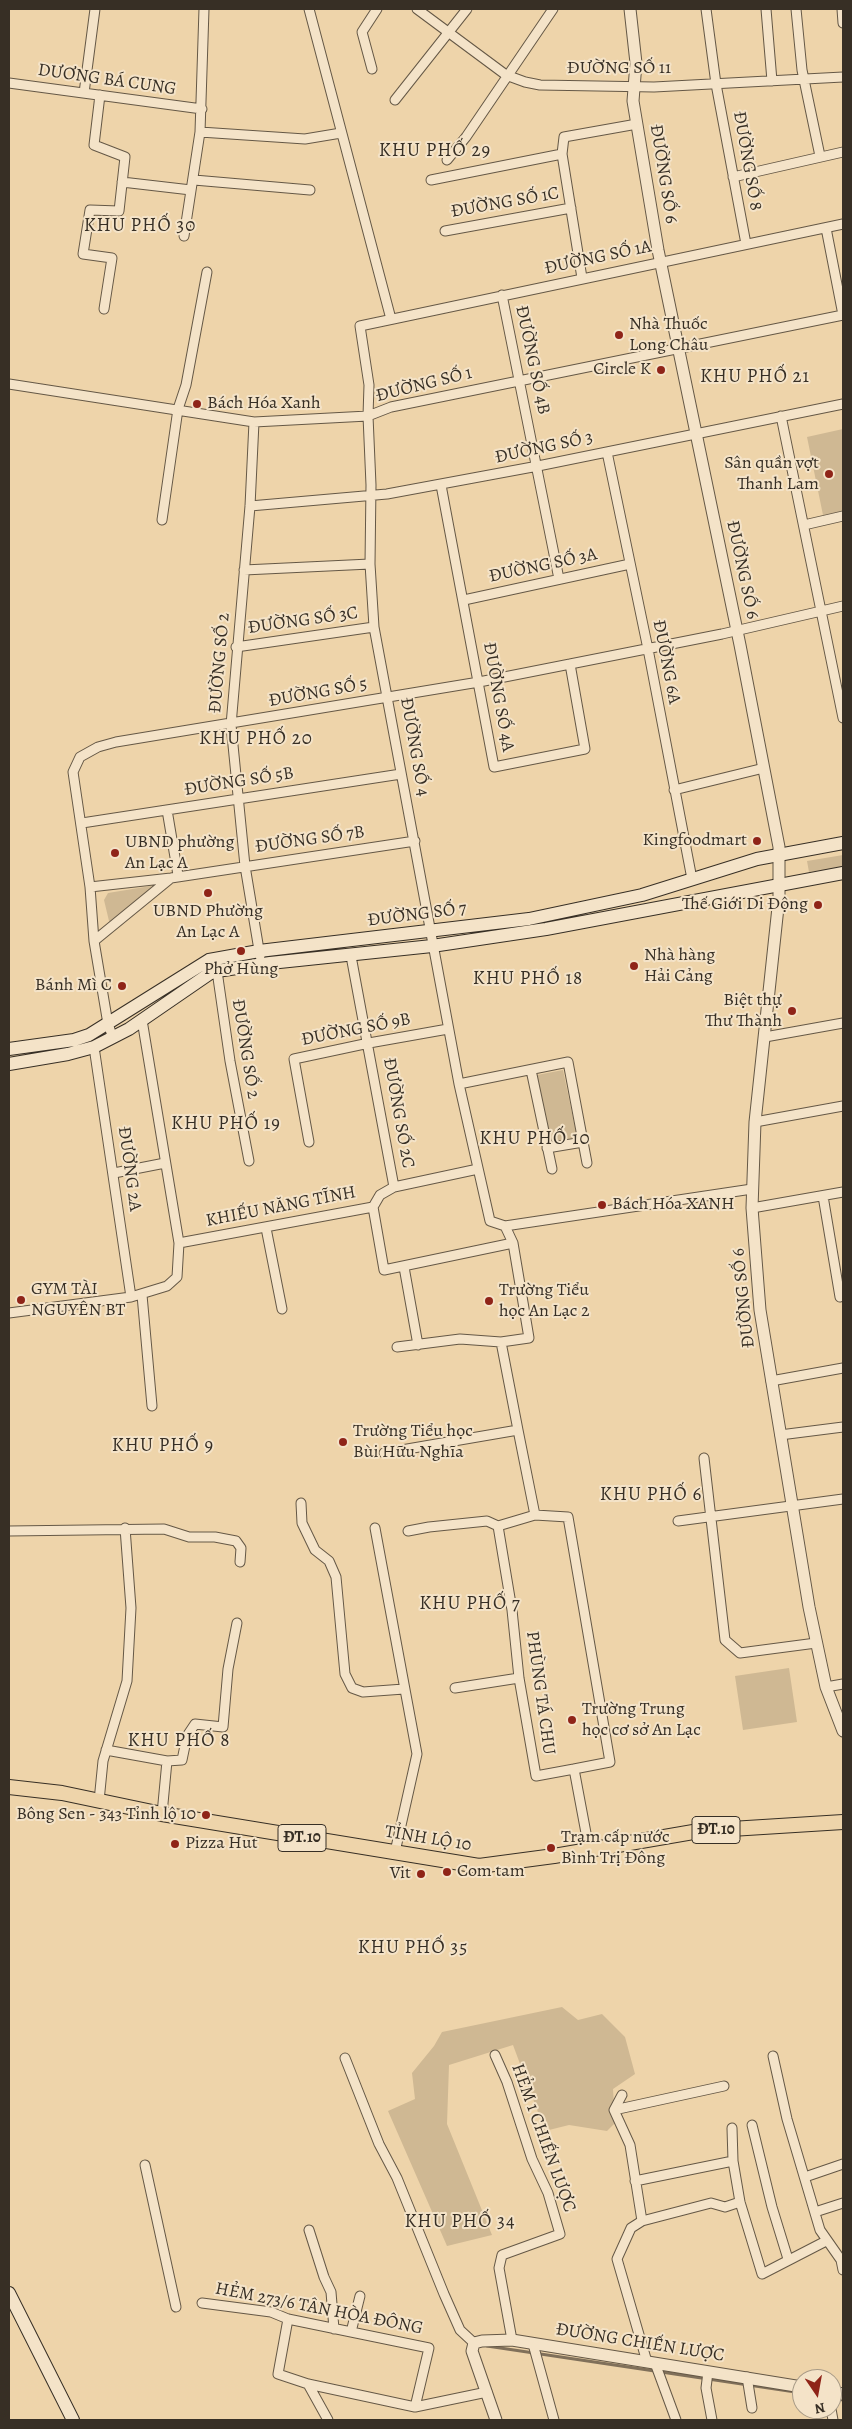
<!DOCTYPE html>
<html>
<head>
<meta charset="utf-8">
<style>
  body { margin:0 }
  #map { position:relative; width:852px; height:2429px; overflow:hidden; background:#eed4aa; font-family:Alegreya,serif }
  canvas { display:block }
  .frame { position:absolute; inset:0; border:10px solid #372f25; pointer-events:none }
  .north { position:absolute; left:792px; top:2369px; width:50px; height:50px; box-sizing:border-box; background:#f4e3c8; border:1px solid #a89b87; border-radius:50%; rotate:168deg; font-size:14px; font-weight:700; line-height:20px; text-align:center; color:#372f25 }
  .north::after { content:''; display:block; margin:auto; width:18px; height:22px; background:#8f2418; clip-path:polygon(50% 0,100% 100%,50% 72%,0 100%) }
</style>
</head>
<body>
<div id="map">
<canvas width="852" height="2429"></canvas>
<div class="frame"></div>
<div class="north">N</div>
</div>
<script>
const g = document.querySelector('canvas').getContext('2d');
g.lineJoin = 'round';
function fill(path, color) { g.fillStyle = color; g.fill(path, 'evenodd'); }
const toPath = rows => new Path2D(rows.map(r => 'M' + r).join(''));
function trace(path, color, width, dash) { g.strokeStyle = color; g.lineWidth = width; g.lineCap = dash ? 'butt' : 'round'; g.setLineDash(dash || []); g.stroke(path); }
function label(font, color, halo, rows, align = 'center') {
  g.font = font + ' Alegreya,serif'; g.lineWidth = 4; g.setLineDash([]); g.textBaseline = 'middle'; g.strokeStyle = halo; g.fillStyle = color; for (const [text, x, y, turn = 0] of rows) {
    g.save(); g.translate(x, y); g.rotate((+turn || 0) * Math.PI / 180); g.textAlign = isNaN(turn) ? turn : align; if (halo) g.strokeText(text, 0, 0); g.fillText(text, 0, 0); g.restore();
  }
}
fill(toPath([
  [843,429,843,511,823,515,807,437],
  [843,855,843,867,809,872,807,861],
  [157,885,113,922,109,921,104,900,108,893],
  [563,1070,577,1137,551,1142,537,1075],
  [789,1668,797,1722,743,1730,735,1676],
  [562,2007,578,2020,602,2014,625,2037,635,2074,613,2089,615,2123,607,2131,569,2125,545,2131,513,2045,449,2065,447,2124,492,2235,447,2246,388,2111,415,2099,412,2073,434,2046,442,2032]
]), '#cfb893');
trace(toPath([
  [487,2346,802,2393],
  [832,2398,843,2400]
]), '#80705a', 3);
const minor = toPath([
  [309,9,391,319],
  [417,9,506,75,525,82,540,85,654,87,843,77],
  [706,9,716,84,746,244],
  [766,9,772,81],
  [796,9,802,70,820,156],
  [842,9,843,23],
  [372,69,362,32,377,9],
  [9,83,202,109],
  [84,93,95,9],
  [100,95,94,145,125,157,119,211,90,210,83,254,112,258,104,309],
  [395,100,467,9],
  [200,132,305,139,341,133],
  [447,160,466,137,553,9],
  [733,177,843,152],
  [194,180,310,190],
  [431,180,562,154],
  [122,182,191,190],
  [826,228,843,315],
  [445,231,571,208],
  [184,236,200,132,204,9],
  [582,278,562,154,564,137,637,124],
  [502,295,559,579],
  [9,384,254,422,368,416,391,407,843,315],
  [781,416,843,718],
  [254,422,250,506,231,725,245,866,260,956],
  [607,452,648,649,692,879],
  [441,485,494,767,585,749,570,664],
  [250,506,387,494,538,466,843,404],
  [162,520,178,409,186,385,207,272],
  [804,525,843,516],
  [244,570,370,564],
  [464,600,630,564],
  [236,647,374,627],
  [674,790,764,768],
  [167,810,178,875],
  [82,823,401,774],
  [90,887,171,878,415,841],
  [94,941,171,878],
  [351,956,394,1187],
  [217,971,230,1061,249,1161],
  [765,1037,843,1023],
  [113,1038,108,1024,94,941,90,887,73,772,80,757,98,747,116,742,479,682,722,634,843,606],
  [94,1047,131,1297],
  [531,1070,552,1169],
  [459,1084,568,1062,587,1163],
  [755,1122,843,1106],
  [309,1142,294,1059,369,1043,448,1029],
  [547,1148,583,1142],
  [114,1173,165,1163],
  [752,1189,505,1226,490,1221,459,1084,374,627,370,564,371,485,368,416,369,385,360,326,843,224],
  [823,1196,840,1297],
  [373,1207,384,1270,513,1243],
  [752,1208,843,1192],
  [505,1226,513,1243,529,1338,501,1342,518,1430,535,1515,568,1517,610,1762,574,1769,589,1849],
  [266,1228,282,1309],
  [179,1243,373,1207,380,1195,394,1187,478,1169],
  [404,1267,418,1345],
  [142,1295,152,1406],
  [9,1313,131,1297,167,1286,177,1277,179,1243,142,1020],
  [397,1347,460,1339,501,1342],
  [771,1381,843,1368],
  [780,1435,843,1427],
  [384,1453,518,1430],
  [704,1458,725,1640,740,1653,816,1643],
  [301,1503,302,1523,315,1550,329,1561,336,1577,345,1674,352,1688,363,1692,404,1689],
  [535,1515,498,1526,512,1610,519,1678,536,1776,574,1769],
  [678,1521,843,1499],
  [375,1528,417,1754,395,1852],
  [9,1531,164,1529,189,1537,215,1537,236,1541,241,1548,240,1562],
  [408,1531,429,1527,487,1521,498,1526],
  [826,1687,843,1684],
  [455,1688,519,1678],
  [106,1750,167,1761],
  [99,1801,103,1761,127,1681,131,1608,125,1528],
  [162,1814,167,1761,182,1760,187,1736,195,1724,223,1727,228,1669,237,1623],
  [495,2055,507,2082,532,2159,548,2193,560,2234,502,2255,499,2268,512,2340],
  [773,2056,787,2119,820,2230,841,2260,843,2270],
  [345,2058,379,2144,397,2178,444,2294,460,2330,474,2343],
  [622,2095,614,2110,630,2145,642,2221,631,2228,617,2259,647,2362],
  [614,2110,724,2086],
  [752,2125,772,2207,788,2259],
  [732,2128,733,2161,740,2202,762,2274,826,2241],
  [145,2165,176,2307],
  [805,2177,843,2164],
  [635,2181,733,2161],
  [815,2212,843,2203],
  [642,2221,711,2203,725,2207,740,2202],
  [309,2230,324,2277,331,2292,334,2329],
  [202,2303,271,2312,288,2319,429,2348,415,2407],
  [288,2319,278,2374,308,2384,415,2407,487,2392],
  [351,2332,360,2296],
  [533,2344,554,2420],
  [655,2363,676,2420],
  [708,2372,706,2388,712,2420],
  [747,2377,752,2408],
  [308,2384,328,2420],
  [831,2409,833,2420]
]);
const tertiary = toPath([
  [630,9,636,63,633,101,658,250,740,645,779,847,779,898,755,1122,752,1208,760,1310,809,1607,826,1687,843,1731],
  [832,2392,843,2394],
  [496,2420,472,2351,474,2343,482,2341,512,2340,802,2387]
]);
const secondary = toPath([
  [9,1049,74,1040,89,1035,209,960,259,951,529,919,642,895,757,859,843,843],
  [9,1064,68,1054,94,1047,129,1029,209,974,217,971,270,963,432,946,546,929,843,873],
  [9,2293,73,2420]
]);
const primary = toPath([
  [9,1787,62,1793,162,1814,479,1866,554,1856,699,1831,843,1822]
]);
trace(minor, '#655846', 11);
trace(tertiary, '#655846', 13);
trace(secondary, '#372f25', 14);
trace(primary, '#372f25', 16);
trace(minor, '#f4e3c8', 9);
trace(tertiary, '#f4e3c8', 11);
trace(secondary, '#f4e3c8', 12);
trace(primary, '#eed4aa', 14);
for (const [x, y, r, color] of [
  [619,335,5,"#8f2418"],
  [661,370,5,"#8f2418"],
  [197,404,5,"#8f2418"],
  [829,474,5,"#8f2418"],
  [757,841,5,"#8f2418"],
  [115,853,5,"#8f2418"],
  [208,893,5,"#8f2418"],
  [818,905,5,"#8f2418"],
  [241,951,5,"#8f2418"],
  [634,966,5,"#8f2418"],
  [122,986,5,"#8f2418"],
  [792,1011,5,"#8f2418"],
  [602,1205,5,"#8f2418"],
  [21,1300,5,"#8f2418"],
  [489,1301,5,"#8f2418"],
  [343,1442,5,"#8f2418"],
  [572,1720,5,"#8f2418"],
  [206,1815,5,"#8f2418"],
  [175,1844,5,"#8f2418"],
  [551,1848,5,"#8f2418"],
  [447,1872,5,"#8f2418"],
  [421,1874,5,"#8f2418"]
]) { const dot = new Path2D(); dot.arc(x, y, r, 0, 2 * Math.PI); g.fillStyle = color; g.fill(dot); trace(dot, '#f4e3c8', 2); }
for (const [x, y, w] of [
  [716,1830,48],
  [302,1838,48]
]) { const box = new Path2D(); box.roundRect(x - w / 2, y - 13.5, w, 27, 4); g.fillStyle = '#f4e3c8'; g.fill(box); trace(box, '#372f25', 1); }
label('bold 16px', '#372f25', null, [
  ["ĐT.10",716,1830],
  ["ĐT.10",302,1838]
]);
label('18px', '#372f25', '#f4e3c8', [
  ["ĐƯỜNG SỐ 11",619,69],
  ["DƯƠNG BÁ CUNG",107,80,8],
  ["ĐƯỜNG SỐ 8",747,161,80],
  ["ĐƯỜNG SỐ 6",663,174,81],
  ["ĐƯỜNG SỐ 1C",505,203,-10],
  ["ĐƯỜNG SỐ 1A",598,258,-12],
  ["ĐƯỜNG SỐ 4B",532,360,78],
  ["ĐƯỜNG SỐ 1",424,385,-14],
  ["ĐƯỜNG SỐ 3",544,448,-12],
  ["ĐƯỜNG SỐ 3A",543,566,-12],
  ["ĐƯỜNG SỐ 6",742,570,78],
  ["ĐƯỜNG SỐ 3C",303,621,-8],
  ["ĐƯỜNG 6A",666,662,79],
  ["ĐƯỜNG SỐ 2",220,663,-85],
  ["ĐƯỜNG SỐ 5",318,693,-10],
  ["ĐƯỜNG SỐ 4A",498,697,80],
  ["ĐƯỜNG SỐ 4",414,747,80],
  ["ĐƯỜNG SỐ 5B",239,782,-9],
  ["ĐƯỜNG SỐ 7B",310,840,-8],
  ["ĐƯỜNG SỐ 7",417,915,-7],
  ["ĐƯỜNG SỐ 9B",356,1030,-11],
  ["ĐƯỜNG SỐ 2",245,1049,81],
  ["ĐƯỜNG SỐ 2C",398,1113,80],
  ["ĐƯỜNG 2A",129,1169,82],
  ["KHIẾU NĂNG TĨNH",281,1207,-11],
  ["ĐƯỜNG SỐ 6",744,1298,-96],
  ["PHÙNG TÁ CHU",540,1693,82],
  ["TỈNH LỘ 10",428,1839,9],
  ["HẺM 1 CHIẾN LƯỢC",543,2138,70],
  ["HẺM 273/6 TÂN HÒA ĐÔNG",319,2309,11],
  ["ĐƯỜNG CHIẾN LƯỢC",640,2343,9]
]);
label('18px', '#372f25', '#f4e3c8', [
  ["Nhà Thuốc",629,325],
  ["Long Châu",629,346],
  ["Circle K",651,370,"right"],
  ["Bách Hóa Xanh",207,404],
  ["Sân quần vợt",819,464,"right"],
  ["Thanh Lam",819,485,"right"],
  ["Kingfoodmart",747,841,"right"],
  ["UBND phường",125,843],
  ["An Lạc A",125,864],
  ["Thế Giới Di Động",808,905,"right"],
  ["UBND Phường",208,912,"center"],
  ["An Lạc A",208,933,"center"],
  ["Nhà hàng",644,956],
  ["Hải Cảng",644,977],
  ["Phở Hùng",241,970,"center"],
  ["Bánh Mì C",112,986,"right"],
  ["Biệt thự",782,1001,"right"],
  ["Thư Thành",782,1022,"right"],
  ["Bách Hóa XANH",612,1205],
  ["GYM TÀI",31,1290],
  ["NGUYÊN BT",31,1311],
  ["Trường Tiểu",499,1291],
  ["học An Lạc 2",499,1312],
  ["Trường Tiểu học",353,1432],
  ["Bùi Hữu Nghĩa",353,1453],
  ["Trường Trung",582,1710],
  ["học cơ sở An Lạc",582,1731],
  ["Bông Sen - 343 Tỉnh lộ 10",196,1815,"right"],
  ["Trạm cấp nước",561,1838],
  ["Bình Trị Đông",561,1859],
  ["Pizza Hut",185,1844],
  ["Com tam",457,1872],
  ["Vit",411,1874,"right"]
], 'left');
g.letterSpacing = '1px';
label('19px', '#372f25', '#f4e3c8', [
  ["KHU PHỐ 29",435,151],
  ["KHU PHỐ 30",140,226],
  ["KHU PHỐ 21",755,377],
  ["KHU PHỐ 20",256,739],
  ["KHU PHỐ 18",528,979],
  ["KHU PHỐ 19",226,1124],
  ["KHU PHỐ 10",535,1139],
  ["KHU PHỐ 9",163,1446],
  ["KHU PHỐ 6",651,1495],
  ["KHU PHỐ 7",470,1604],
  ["KHU PHỐ 8",179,1741],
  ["KHU PHỐ 35",413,1948],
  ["KHU PHỐ 34",460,2222]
]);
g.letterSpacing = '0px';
</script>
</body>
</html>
